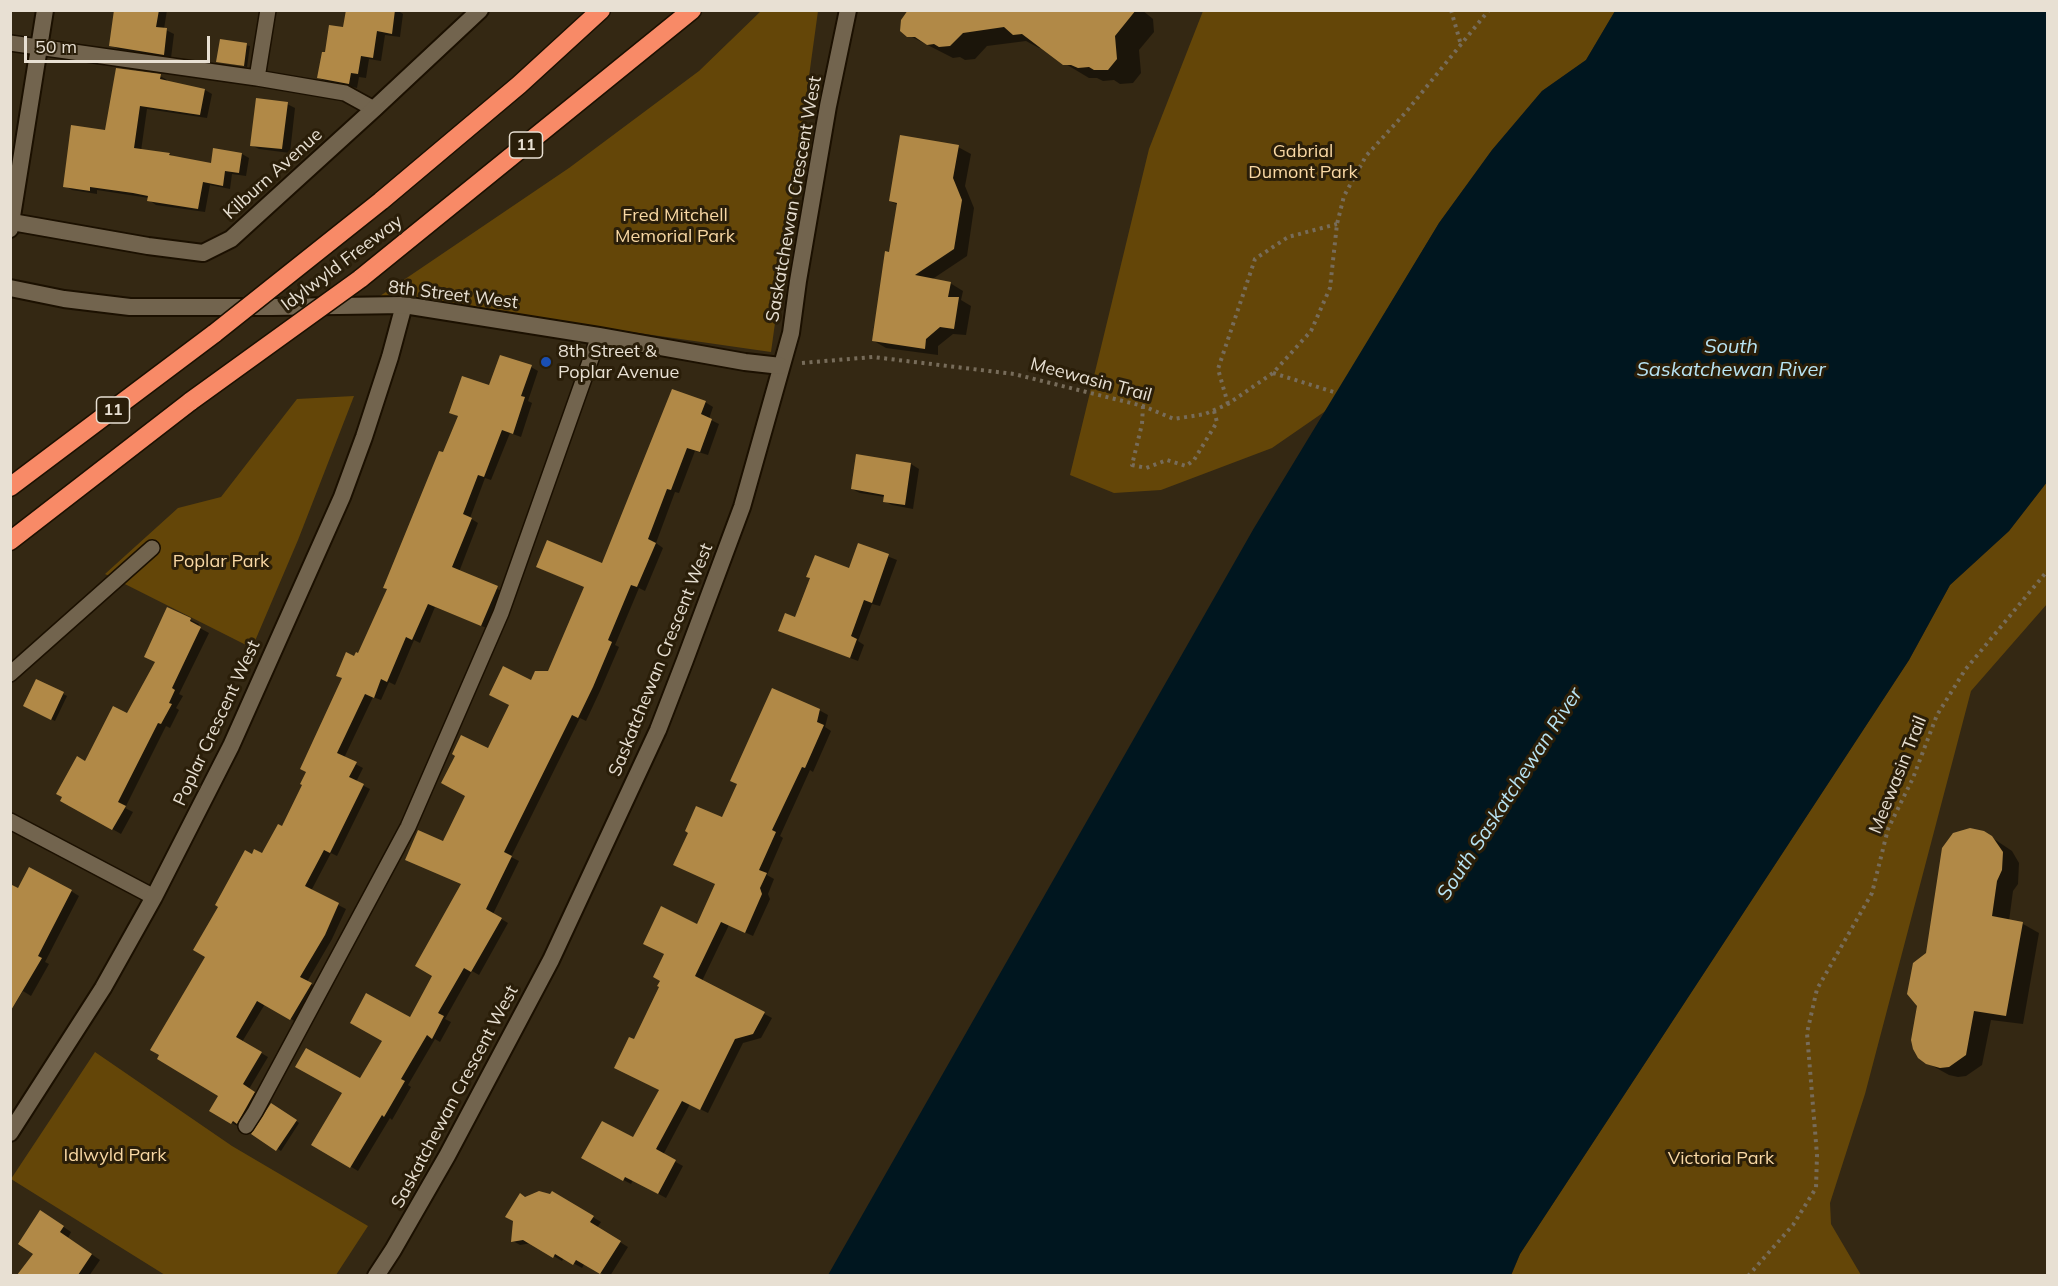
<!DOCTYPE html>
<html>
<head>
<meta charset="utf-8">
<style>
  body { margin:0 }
  #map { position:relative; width:2058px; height:1286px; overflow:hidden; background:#342813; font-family:Mulish,sans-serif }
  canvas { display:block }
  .frame { position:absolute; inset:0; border:12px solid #e8e0d3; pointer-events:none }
  .scale { position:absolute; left:24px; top:36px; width:186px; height:27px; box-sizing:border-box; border:3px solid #e8e0d3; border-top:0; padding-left:8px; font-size:18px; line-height:21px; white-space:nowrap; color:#e8e0d3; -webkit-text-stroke:4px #2a1e09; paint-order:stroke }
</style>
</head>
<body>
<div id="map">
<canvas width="2058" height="1286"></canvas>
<div class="frame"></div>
<div class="scale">50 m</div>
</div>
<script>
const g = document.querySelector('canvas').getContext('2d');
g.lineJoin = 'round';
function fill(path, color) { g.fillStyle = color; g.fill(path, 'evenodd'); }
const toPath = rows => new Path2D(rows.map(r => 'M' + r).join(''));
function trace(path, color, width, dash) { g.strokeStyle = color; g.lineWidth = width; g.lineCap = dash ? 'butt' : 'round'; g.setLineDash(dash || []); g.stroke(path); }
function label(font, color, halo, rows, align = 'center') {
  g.font = font + ' Mulish,sans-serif'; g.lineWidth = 6; g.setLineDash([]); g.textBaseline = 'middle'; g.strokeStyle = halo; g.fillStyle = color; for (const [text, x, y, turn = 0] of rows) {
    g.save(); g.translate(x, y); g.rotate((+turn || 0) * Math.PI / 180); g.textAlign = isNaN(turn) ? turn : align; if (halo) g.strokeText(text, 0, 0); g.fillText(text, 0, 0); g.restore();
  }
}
fill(toPath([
  [761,11,818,11,771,352,380,296,569,168,699,71],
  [1203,11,1615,11,1586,60,1542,91,1492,150,1439,223,1327,410,1272,448,1161,490,1114,493,1070,475,1149,149],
  [354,396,298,540,252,648,105,574,178,508,221,497,297,399],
  [2047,482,2047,604,1971,691,1865,1094,1830,1203,1831,1224,1861,1275,1511,1276,1520,1254,1909,660,1950,585,2009,531],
  [95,1052,232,1146,368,1226,336,1275,165,1275,11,1179]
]), '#644608');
fill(toPath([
  [1615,11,2047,11,2047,482,2009,531,1950,585,1909,660,1520,1254,1511,1275,828,1275,1254,528,1439,223,1492,150,1542,91,1586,60]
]), '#00161f');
fill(toPath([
  [116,10,167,10,164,29,174,34,171,58,118,49,111,45],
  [348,10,397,10,403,14,400,37,385,35,381,61,369,59,366,78,359,77,357,88,327,82,319,78,327,54,345,29],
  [909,10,1142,10,1153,19,1154,32,1139,50,1141,73,1133,83,1120,84,1114,80,1103,81,1097,78,1089,78,1064,63,1043,48,1039,48,1026,41,987,46,975,59,965,60,960,57,953,58,908,35],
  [221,40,250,46,247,67,218,61],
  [160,76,167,80,167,82,205,90,212,94,207,118,147,109,141,151,169,154,175,157,212,165,214,150,242,154,249,158,246,176,232,174,230,189,210,185,205,212,156,205,149,200,149,198,97,190,97,194,72,190,65,186,106,132],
  [287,104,295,108,290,153,259,149,251,145],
  [958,147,971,154,965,186,974,208,967,256,931,280,950,283,963,291,961,300,971,306,966,335,953,334,938,346,938,355,886,348,874,341,898,205,890,201],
  [531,367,538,371,528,401,532,403,521,437,510,433,491,480,485,478,470,518,478,523,459,572,504,592,489,629,435,607,420,643,414,640,395,685,389,682,381,700,373,697,344,758,363,768,356,782,370,789,337,856,331,853,311,891,346,909,332,939,307,982,318,988,298,1023,265,1004,242,1042,268,1057,249,1089,261,1097,239,1127,212,1111,220,1096,207,956,252,856,263,855,282,828,304,784,355,658,359,655,388,589,459,417,451,412,490,387],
  [705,402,713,407,709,419,719,424,708,455,695,451,679,493,675,492,656,543,663,548,645,591,639,588,615,645,619,647,600,691,586,721,580,718,511,857,519,861,493,914,508,923,479,975,472,971,445,1019,451,1022,440,1042,435,1039,408,1085,411,1087,392,1120,390,1118,358,1171,313,1144,411,1019,434,976,463,884,444,843,489,750,532,682,549,672,585,587,537,567,602,565],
  [858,456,911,464,919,469,913,509,892,505,884,501,885,497,860,493,852,489],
  [859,545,897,560,880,606,872,604,858,641,864,645,858,661,780,631,796,619,811,578,849,570],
  [168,609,199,624,198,627,209,633,179,694,183,696,176,708,179,710,170,728,166,726,125,808,133,812,121,834,62,800,86,763,128,715,157,662],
  [37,681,67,696,55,721,24,706],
  [819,710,828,715,825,727,831,731,813,772,810,770,780,836,783,838,767,875,774,879,768,894,770,899,753,936,729,925,702,981,772,1018,761,1038,743,1043,708,1113,690,1104,663,1155,683,1166,666,1198,633,1180,631,1184,583,1158,634,1139,661,1090,634,1041,661,987,698,926,716,884,723,819],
  [1988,835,2012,851,2019,863,2018,884,2013,891,2009,921,2023,924,2039,933,2023,1024,1991,1020,1982,1065,1966,1076,1958,1077,1949,1075,1931,1065,1918,1006,1927,954],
  [19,890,71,891,79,896,45,962,49,964,31,996,23,991,10,1012,10,894],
  [272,1105,299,1123,281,1151,254,1133],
  [553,1193,601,1222,597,1228,628,1247,610,1276,606,1276,585,1263,582,1268,564,1258,562,1261,532,1243,520,1245,513,1241,526,1198,551,1196],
  [49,1217,71,1232,68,1238,100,1260,89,1276,19,1276,35,1253]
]), '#0007');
fill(toPath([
  [114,10,159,10,156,27,167,28,164,55,109,46],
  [346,10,395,10,392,34,377,31,373,58,361,56,358,74,351,73,349,84,317,78,322,52,325,52,329,25,343,27],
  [908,10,1136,10,1115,36,1117,59,1108,70,1094,70,1089,67,1078,68,1071,65,1063,65,1022,34,1013,35,1004,27,963,33,950,46,939,47,934,44,927,45,915,37,907,37,900,31,901,20],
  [220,39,247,43,244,66,216,62],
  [116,68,161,74,160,79,205,89,200,115,140,106,134,148,170,153,169,155,211,163,213,148,242,153,239,173,225,171,223,186,203,182,198,209,147,201,148,196,133,193,90,187,90,191,63,187,71,125,105,130],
  [256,98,288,102,282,149,250,146],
  [900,135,959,145,953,178,962,200,954,249,915,275,951,282,948,297,959,297,954,329,940,327,926,339,925,349,872,341,885,251,889,252,897,203,889,201],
  [500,355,532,365,521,396,525,397,513,434,502,430,484,477,478,475,463,514,472,518,452,567,498,586,481,626,428,604,412,640,406,637,387,682,381,679,374,698,365,694,337,753,357,762,349,777,364,784,330,853,324,850,305,886,339,903,325,935,300,977,312,983,290,1020,257,1001,236,1037,262,1052,243,1084,255,1092,237,1124,233,1121,231,1124,209,1111,218,1096,157,1059,159,1055,150,1050,205,957,193,950,218,907,215,905,245,850,252,854,254,849,262,853,278,824,282,826,302,785,300,784,306,772,300,769,342,678,336,676,346,652,354,656,356,652,358,653,387,589,383,588,439,451,443,452,458,416,449,413,462,376,489,385],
  [672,389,706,401,701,414,712,419,700,452,687,448,671,490,667,489,648,539,656,543,637,587,631,585,608,640,612,642,593,687,578,718,572,715,504,852,512,856,486,909,502,918,471,972,464,968,438,1013,444,1016,432,1039,427,1035,401,1079,405,1081,384,1117,382,1115,350,1168,311,1145,342,1093,295,1067,306,1048,360,1078,382,1041,350,1023,366,993,410,1017,432,976,415,966,461,884,405,860,418,830,443,841,465,796,441,783,455,756,452,754,461,735,488,748,509,705,489,695,503,666,531,680,535,671,548,671,584,587,536,567,547,540,602,563],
  [856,454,911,463,905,505,883,502,884,495,851,489],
  [858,543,889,554,872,603,864,600,851,636,857,639,850,658,778,631,785,613,795,617,810,578,806,577,815,555,849,568],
  [167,607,191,618,190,621,201,627,172,688,175,690,169,703,172,704,161,724,158,723,118,802,126,806,112,830,60,801,62,797,56,794,77,756,85,761,113,706,127,713,155,662,144,657],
  [36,679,64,692,51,720,23,706],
  [772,688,820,709,817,722,824,725,805,768,802,767,772,830,776,832,759,870,767,873,760,888,762,894,745,933,721,922,695,976,765,1012,753,1034,735,1039,700,1110,682,1101,656,1149,676,1160,658,1194,625,1177,623,1181,581,1158,602,1121,633,1137,659,1090,614,1068,629,1037,634,1039,659,987,657,986,660,981,653,977,664,954,643,944,661,906,697,924,715,884,673,865,688,833,685,831,696,806,722,817,737,784,730,781],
  [1970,828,1984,831,1992,836,2003,852,2002,870,1997,881,1992,916,2023,922,2006,1016,1974,1011,1966,1055,1949,1067,1940,1068,1926,1064,1918,1058,1913,1049,1911,1040,1917,1006,1907,994,1913,963,1926,953,1942,848,1953,833],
  [29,867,72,890,38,956,42,958,10,1012,10,884,18,888],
  [271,1103,297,1120,276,1151,251,1134],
  [539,1191,550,1194,552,1191,594,1216,590,1222,621,1241,600,1274,576,1260,573,1265,555,1254,553,1258,523,1240,511,1242,513,1221,505,1217,520,1193,525,1197],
  [40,1210,64,1226,60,1232,92,1254,78,1275,17,1275,33,1254,18,1244]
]), '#b18947');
const service = toPath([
  [10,43,257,78,345,93,374,109],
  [257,78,268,10],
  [10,674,152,548],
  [10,821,154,897],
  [246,1126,255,1112,408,827,501,613,599,336]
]);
const minor = toPath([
  [12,222,148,246,203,253,231,239,374,109,480,10],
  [10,229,45,10],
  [10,1133,103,988,154,897,231,746,342,497,364,437,390,357,404,305],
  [376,1276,393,1250,447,1156,551,960,658,730,685,660,742,507,791,333,798,281,828,106,848,10]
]);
const tertiary = toPath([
  [10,288,64,299,130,307,272,307,404,305,599,336,745,362,781,366]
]);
const motorway = toPath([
  [381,201,519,85,601,10],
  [360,279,692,10],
  [10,487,215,333],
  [10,541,191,401]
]);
trace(service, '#1b1000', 18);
trace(minor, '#1b1000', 20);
trace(tertiary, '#1b1000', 20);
trace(motorway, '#1b1000', 21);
trace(toPath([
  [1451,10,1461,45],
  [802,363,873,357,1014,374,1143,406,1174,419,1205,414,1228,404,1273,373,1311,331,1330,288,1337,224,1344,196,1366,156,1406,112,1489,10],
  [1273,373,1337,393],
  [1228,404,1218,369,1255,259,1288,237,1337,224],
  [1143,406,1142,424,1132,465,1146,468,1167,460,1186,466,1194,460,1217,422,1214,411],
  [1748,1276,1793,1225,1816,1188,1817,1155,1807,1033,1817,989,1872,893,1888,829,1913,778,1937,715,1965,670,2048,570]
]), '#776c5a', 4, [3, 4.5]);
trace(service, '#72644e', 15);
trace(minor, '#72644e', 16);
trace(tertiary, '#72644e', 16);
trace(motorway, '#f88a67', 18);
const motorwayBridge = toPath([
  [215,333,381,201],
  [191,401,360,279]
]);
trace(motorwayBridge, '#1b1000', 21, []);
trace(motorwayBridge, '#f88a67', 18);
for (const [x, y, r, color] of [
  [546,362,6,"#1a4fb4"]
]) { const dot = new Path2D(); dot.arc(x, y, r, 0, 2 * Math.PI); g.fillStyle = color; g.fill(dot); trace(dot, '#2a1e09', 2); }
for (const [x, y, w] of [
  [526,145,33],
  [113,410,33]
]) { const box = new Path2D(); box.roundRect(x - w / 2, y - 13, w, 26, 4.5); g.fillStyle = '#2a1e09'; g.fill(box); trace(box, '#e8e0d3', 1.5); }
label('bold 16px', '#e8e0d3', null, [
  ["11",526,145],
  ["11",113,410]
]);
label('18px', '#f9d8a4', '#2a1e09', [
  ["Gabrial",1303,152],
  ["Dumont Park",1303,173],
  ["Fred Mitchell",675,216],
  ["Memorial Park",675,237],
  ["Poplar Park",221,562],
  ["Idlwyld Park",115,1156],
  ["Victoria Park",1721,1159]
]);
label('18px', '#e8e0d3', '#2a1e09', [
  ["Kilburn Avenue",273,174,-42],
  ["Saskatchewan Crescent West",794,199,-80],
  ["Idylwyld Freeway",342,263,-37],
  ["8th Street West",453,295,7],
  ["Meewasin Trail",1091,380,15],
  ["Saskatchewan Crescent West",661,660,-68],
  ["Poplar Crescent West",217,723,-65],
  ["Meewasin Trail",1898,775,-68],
  ["Saskatchewan Crescent West",455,1097,-62]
]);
label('18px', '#e8e0d3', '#2a1e09', [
  ["8th Street &",558,352],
  ["Poplar Avenue",558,373]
], 'left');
label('italic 20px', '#b8e4f4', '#2a1e09', [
  ["South",1731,347],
  ["Saskatchewan River",1731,370],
  ["South Saskatchewan River",1510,794,-57]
]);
</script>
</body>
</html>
